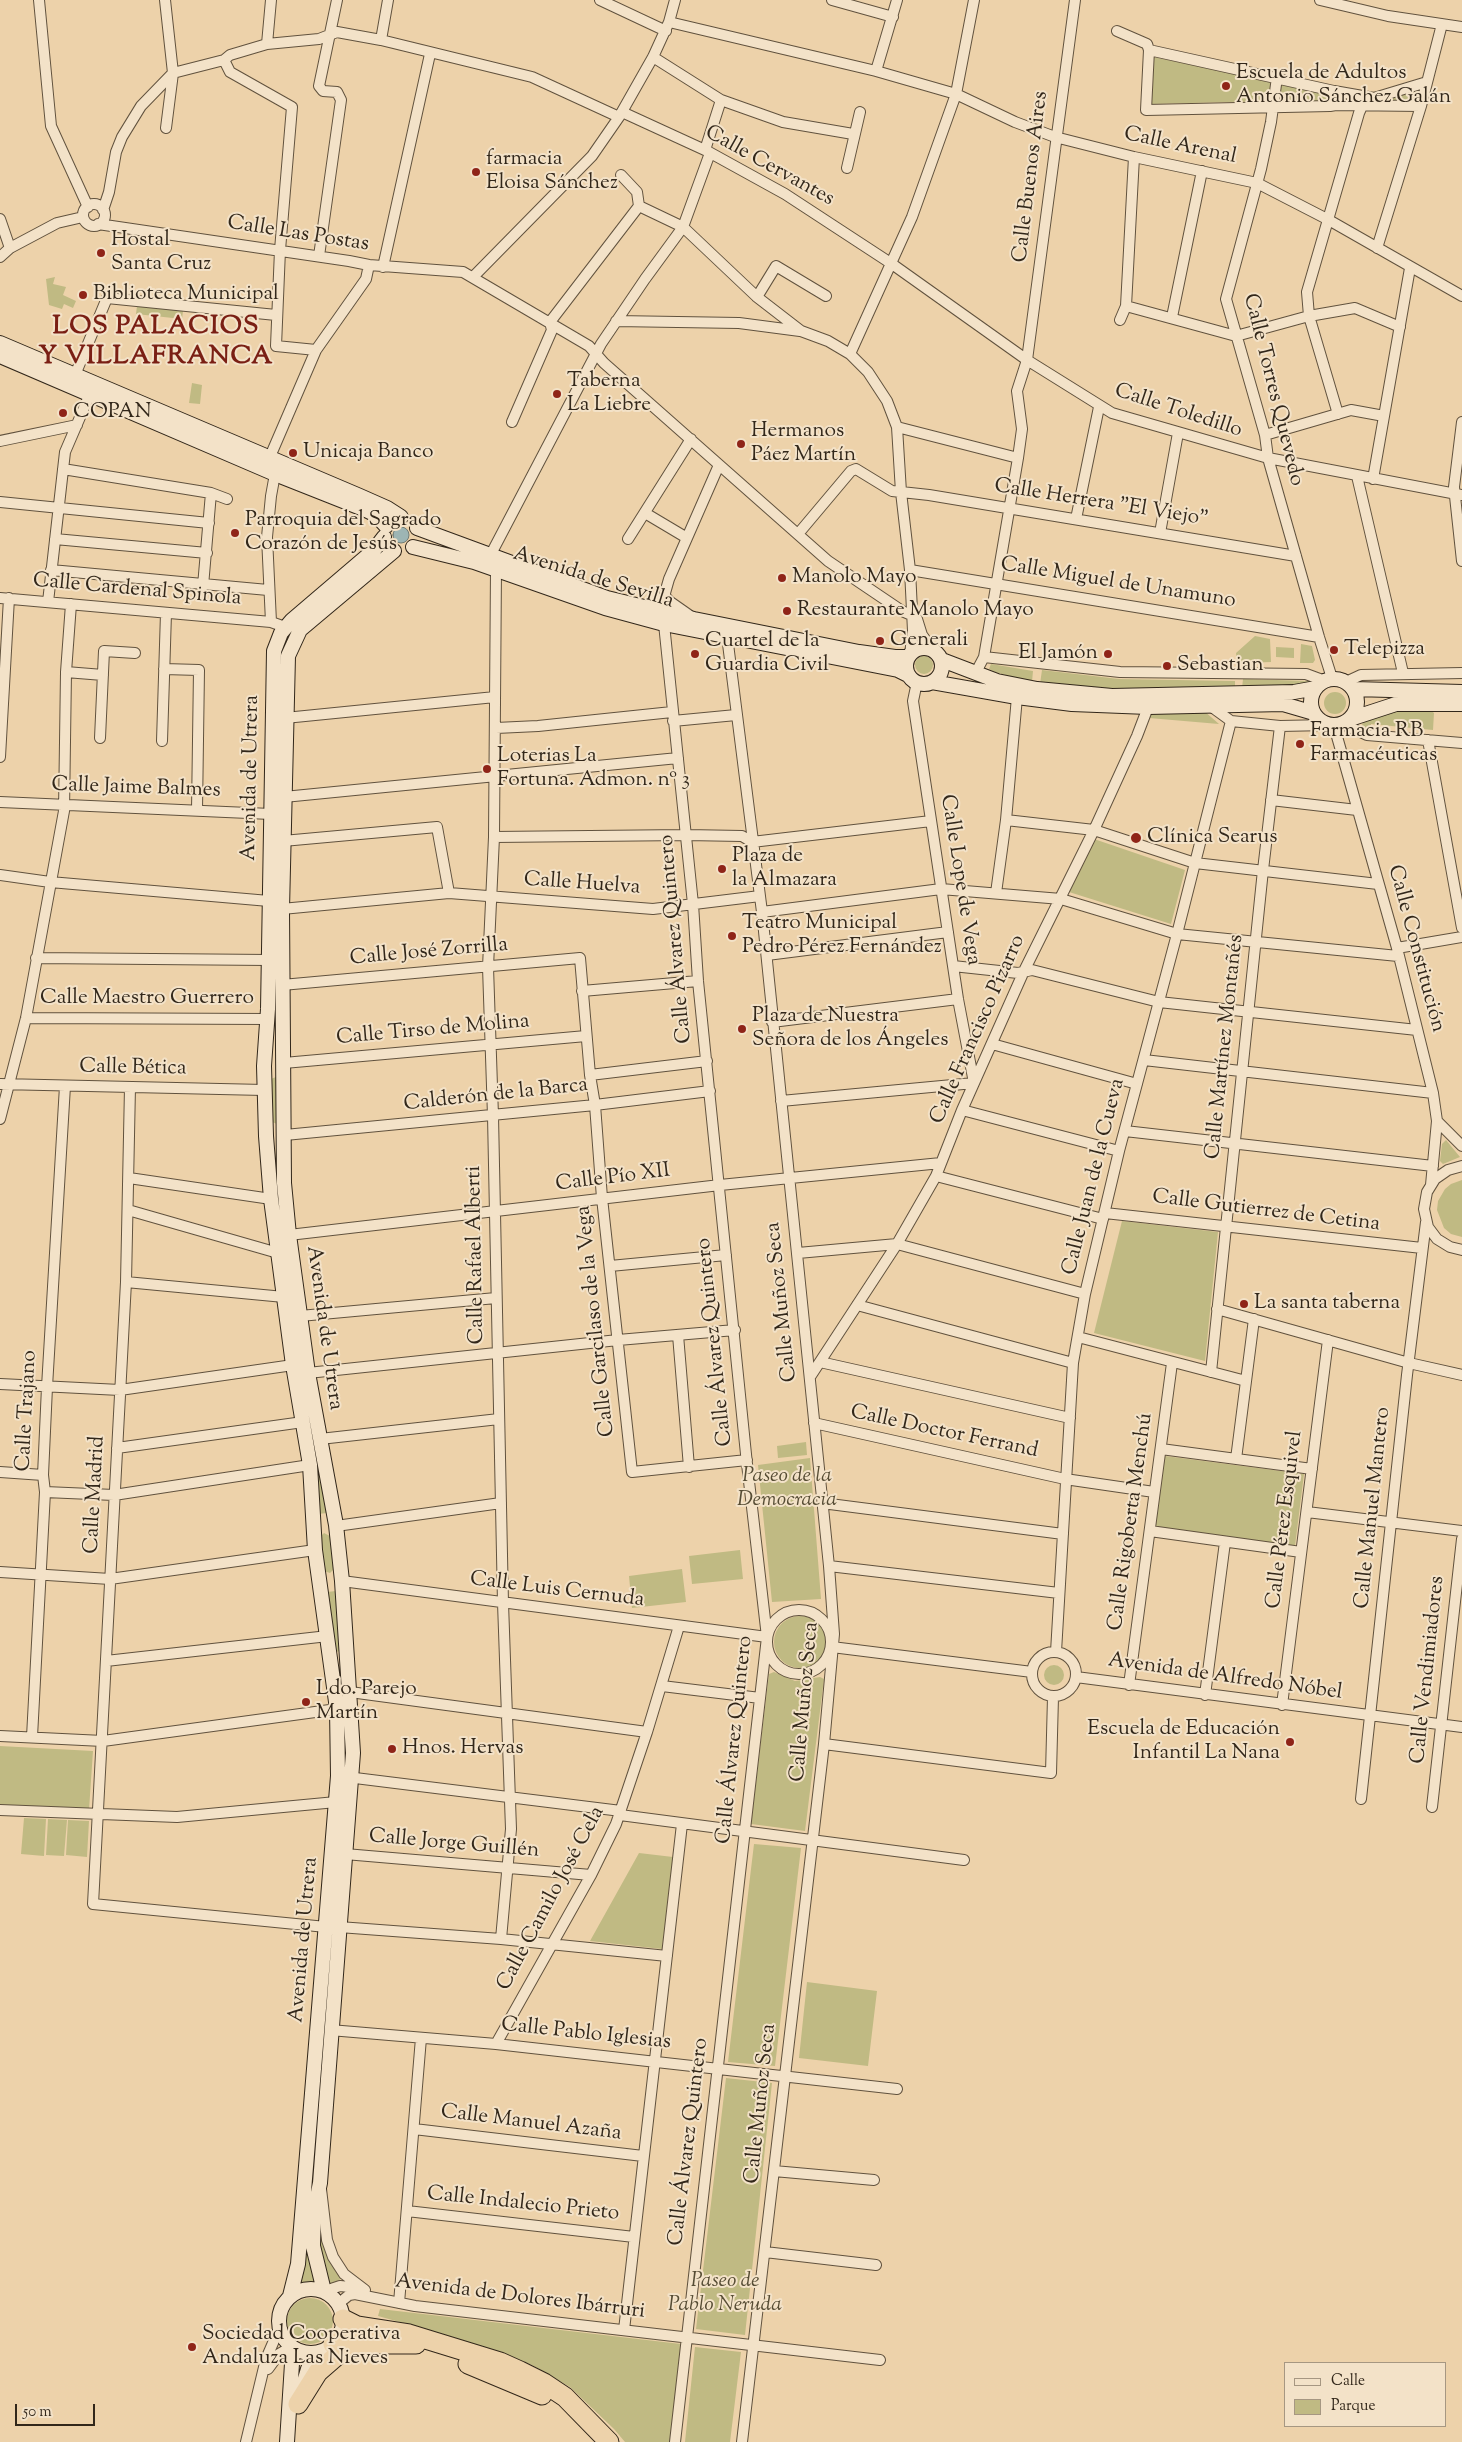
<!DOCTYPE html>
<html>
<head>
<meta charset="utf-8">
<style>
  body { margin:0 }
  #map { position:relative; width:1462px; height:2442px; overflow:hidden; background:#edd2aa; font-family:"Sorts Mill Goudy",serif }
  canvas { display:block }
  .legend { position:absolute; left:1284px; top:2362px; width:162px; height:65px; box-sizing:border-box; background:#f3e2c8; border:1px solid #a69782; margin:0; padding:6px 9px; list-style:none; font-size:15px; color:#32271a }
  .legend li { display:flex; align-items:center; gap:10px; height:25px }
  .legend b { width:25px; border:1px solid #a69782 }
  .scale { position:absolute; left:15px; top:2404px; width:80px; height:22px; box-sizing:border-box; border:2px solid #32271a; border-top:0; padding-left:6px; font-size:15px; line-height:18px; white-space:nowrap; color:#32271a; -webkit-text-stroke:4px #f3e2c8; paint-order:stroke }
</style>
</head>
<body>
<div id="map">
<canvas width="1462" height="2442"></canvas>
<ul class="legend">
<li><b style="height:6px;background:#f3e2c8"></b>Calle</li>
<li><b style="height:14px;background:#c0ba83"></b>Parque</li>
</ul>
<div class="scale">50 m</div>
</div>
<script>
const g = document.querySelector('canvas').getContext('2d');
g.lineJoin = 'round';
function fill(path, color) { g.fillStyle = color; g.fill(path, 'evenodd'); }
const toPath = rows => new Path2D(rows.map(r => 'M' + r).join(''));
function trace(path, color, width, dash) { g.strokeStyle = color; g.lineWidth = width; g.lineCap = dash ? 'butt' : 'round'; g.setLineDash(dash || []); g.stroke(path); }
function label(font, color, halo, rows, align = 'center') {
  g.font = font + ' "Sorts Mill Goudy",serif'; g.lineWidth = 4; g.setLineDash([]); g.textBaseline = 'middle'; g.strokeStyle = halo; g.fillStyle = color; for (const [text, x, y, turn = 0] of rows) {
    g.save(); g.translate(x, y); g.rotate((+turn || 0) * Math.PI / 180); g.textAlign = isNaN(turn) ? turn : align; if (halo) g.strokeText(text, 0, 0); g.fillText(text, 0, 0); g.restore();
  }
}
fill(toPath([
  [1153,57,1272,81,1269,101,1151,104],
  [1281,83,1334,96,1333,102,1279,100],
  [1422,88,1418,103,1371,103],
  [55,277,53,284,66,287,63,295,76,301,73,308,64,304,62,309,49,305,46,279],
  [137,306,183,311,182,319,136,314],
  [192,383,202,385,200,404,189,403],
  [1255,636,1270,639,1271,662,1242,663,1237,661,1236,653],
  [1301,644,1312,646,1315,660,1313,663,1300,663],
  [1276,647,1294,648,1294,658,1276,657],
  '915 665a9 9 0 1 1 18 0a9 9 0 1 1-18 0Z',
  [991,664,1033,671,1032,682,995,672,989,669],
  [1042,670,1119,679,1235,681,1235,689,1103,691,1040,684],
  [1243,679,1309,681,1309,684,1242,688],
  '1324 703a11 11 0 1 1 22 0a11 11 0 1 1-22 0Z',
  [1203,710,1219,724,1149,718,1153,712],
  [1392,710,1430,710,1434,713,1433,730,1371,724,1371,729,1362,726,1363,720],
  [1094,839,1185,870,1171,924,1069,892],
  [276,1077,279,1122,277,1124,272,1122,271,1079],
  [1446,1140,1460,1157,1443,1164,1440,1161,1442,1144],
  [1462,1180,1462,1237,1451,1234,1444,1228,1437,1210,1438,1201,1445,1189,1451,1184],
  [1122,1221,1218,1232,1205,1361,1094,1333],
  [806,1442,807,1455,778,1458,777,1446],
  [315,1455,327,1513,318,1514],
  [1165,1456,1304,1474,1295,1546,1154,1527],
  [810,1458,821,1599,772,1602,758,1465],
  [324,1533,330,1536,334,1569,330,1573,324,1571,320,1537],
  [740,1550,743,1579,692,1584,689,1556],
  [682,1569,686,1602,632,1608,629,1576],
  [336,1591,339,1651,337,1652,327,1592],
  '774 1642a26 26 0 1 1 52 0a26 26 0 1 1-52 0Z',
  '1044 1675a10 10 0 1 1 20 0a10 10 0 1 1-20 0Z',
  [774,1672,795,1681,820,1677,824,1679,805,1831,751,1824,769,1674],
  [0,1746,93,1751,89,1810,0,1805],
  [24,1818,46,1819,44,1856,21,1854],
  [48,1819,67,1820,64,1856,46,1855],
  [68,1820,89,1821,87,1857,66,1855],
  [754,1844,801,1848,775,2066,728,2062],
  [639,1853,673,1857,662,1949,590,1941],
  [807,1982,877,1991,868,2066,799,2058],
  [726,2078,772,2083,745,2335,696,2329],
  [320,2224,326,2254,341,2279,329,2285,318,2237],
  [305,2239,316,2283,299,2285],
  '287 2321a23 23 0 1 1 46 0a23 23 0 1 1-46 0Z',
  [380,2309,681,2344,671,2442,625,2442,614,2429,570,2387,532,2365,453,2337,378,2316],
  [695,2347,741,2352,730,2442,685,2442]
]), '#c0ba83');
const water = toPath([
  '393 535a8 8 0 1 1 16 0a8 8 0 1 1-16 0Z'
]);
fill(water, '#9db5b4');
trace(water, '#727c76', 1);
const street = toPath([
  [39,0,51,126,88,207],
  [165,0,173,73,166,128],
  [600,0,666,31],
  [832,0,893,17],
  [1320,0,1388,16,1462,27],
  [669,22,876,71,956,94,1015,122,1055,137,1134,157,1257,183,1327,219,1462,296],
  [1117,31,1147,44,1149,50],
  [381,40,388,0],
  [267,44,271,0],
  [1149,50,1334,91,1339,94,1339,100,1336,105,1330,106,1146,110,1149,50],
  [653,57,721,100,783,122,853,134],
  [224,60,230,72,292,107,280,250,276,346,316,350],
  [876,71,897,0],
  [173,73,224,60,230,55,267,44,319,39,337,32,381,40,532,77,619,117],
  [1277,77,1271,122,1261,169,1226,299,1265,435,1268,458,1319,637,1331,675,1336,679],
  [1334,91,1374,98,1427,82],
  [1336,105,1421,106],
  [622,112,707,151,785,194,892,264,1027,360,1112,413,1268,458,1462,495],
  [705,150,721,100],
  [847,168,860,112],
  [621,175,637,192,639,206],
  '83 215a11 11 0 1 1 22 0a11 11 0 1 1-22 0Z',
  [103,210,109,192,116,152,122,137,141,106,173,73],
  [0,219,10,248],
  [98,224,349,261,369,265,463,272,589,346,604,363,828,561,902,611,911,615],
  [1377,248,1421,106,1442,24],
  [319,256,341,100,337,92,323,91,319,86,337,0],
  [0,257,10,248,57,223,83,217],
  [383,267,430,54],
  [473,277,592,156,619,117,653,57,669,22,675,0],
  [757,297,776,266,826,296],
  [1126,306,1236,336,1309,316,1355,308,1400,327],
  [1172,317,1202,171],
  [1120,320,1126,306,1134,157],
  [616,321,739,323,800,331],
  [850,354,912,217,956,94,974,0],
  [75,375,107,298,276,315],
  [1338,414,1309,316,1307,292,1359,113,1364,102,1374,98],
  [512,422,552,330,550,322,639,206,683,227,757,297,801,331,828,341,850,354,868,372,887,401,897,427,901,492,910,570,913,631,910,654],
  [1462,422,1454,487,1462,561],
  [897,427,1018,458],
  [1265,435,1351,410,1384,416],
  [0,441,77,425],
  [63,469,211,493,227,499],
  [1357,476,1403,673],
  [1373,479,1410,268],
  [0,502,209,523],
  [645,513,687,538],
  [1076,519,1099,407],
  [1160,533,1178,433],
  [798,534,851,471,856,469,892,491,929,495,1296,556],
  [55,539,207,553],
  [628,539,691,439],
  [491,554,601,344,645,279,683,227,710,153],
  [496,569,494,837,488,967,493,1116,503,1603,511,1829,501,1939],
  [51,570,268,590],
  [910,570,1319,637],
  [203,586,211,493],
  [0,598,271,622],
  [48,602,65,452,90,394],
  [689,615,669,601,665,596,665,593,669,579,719,465],
  [666,619,664,624,693,904,698,981,747,1464,767,1637,675,2442],
  [917,619,922,635,932,649],
  [285,627,271,622,267,537,271,496,275,474,269,459,316,350,366,279,369,265],
  [727,636,762,912,829,1566,834,1634,824,1744,742,2442],
  [984,657,1120,672,1306,674,1325,681],
  [164,669,199,670,197,810],
  [66,672,103,675],
  [975,674,984,657,1018,458,1022,429,1017,391,1027,360,1075,0],
  [917,682,913,701,958,999,974,1083],
  [1346,682,1361,675,1462,673],
  [1209,705,1231,721,1280,726,1328,725],
  [285,718,495,697],
  [673,721,736,715],
  [1343,724,1367,735,1462,743],
  [1334,726,1397,948,1433,1093,1437,1121,1431,1185],
  [496,728,538,726,672,712],
  [100,738,104,651,135,653],
  [1428,740,1462,928],
  [162,741,166,613],
  [0,757,9,598],
  [284,797,678,758],
  [1271,800,1357,810],
  [0,802,271,814],
  [1006,820,1094,830,1195,863,1378,884],
  [494,837,686,835,742,836,752,842,931,821],
  [283,841,437,827,449,893],
  [0,875,50,882,269,901],
  [996,893,1006,820,1017,697],
  [282,909,449,893,653,909,760,896],
  [762,912,941,889,1061,899,1177,934,1398,956],
  [1397,948,1462,937],
  [767,955,948,932],
  [36,958,269,960],
  [953,966,1018,973,1032,970,1159,1002,1417,1030],
  [282,985,580,958,590,1075,595,1105,602,1198,632,1472,747,1460],
  [582,991,698,981],
  [26,1018,268,1019],
  [772,1022,958,999],
  [992,1044,1137,1084],
  [1144,1060,1433,1093],
  [284,1063,586,1036],
  [590,1075,707,1061],
  [0,1084,264,1090],
  [130,1087,126,1282,93,1904,326,1927],
  [781,1101,974,1083],
  [962,1110,1119,1151],
  [0,1119,26,1018,64,811,66,672,71,604],
  [1437,1121,1462,1146],
  [1125,1131,1433,1166],
  [285,1135,595,1105,710,1091],
  [1462,1166,1448,1170,1435,1179,1427,1192,1424,1209,1428,1227,1437,1239,1450,1247,1462,1250],
  [936,1176,1103,1219],
  [129,1178,271,1199],
  [128,1210,278,1253],
  [1105,1213,1422,1248],
  [289,1235,720,1185,941,1163],
  [798,1253,897,1244,1085,1294],
  [610,1266,726,1255],
  [126,1282,284,1297],
  [857,1305,1073,1363],
  [1217,1309,1409,1363,1462,1375],
  [300,1316,496,1298],
  [678,1335,689,1467],
  [1078,1337,1246,1381],
  [820,1362,1070,1418],
  [1211,1372,1263,870,1280,726],
  [308,1373,618,1340,735,1330],
  [810,1377,897,1244,936,1176,962,1110,1024,971,1094,830,1137,736,1150,702],
  [0,1384,120,1390,293,1365],
  [814,1423,1065,1479,1154,1492],
  [320,1439,499,1419],
  [117,1448,303,1422],
  [1161,1449,1312,1469],
  [1236,1459,1254,1319],
  [0,1472,43,1475],
  [45,1492,114,1495,310,1465],
  [822,1503,1063,1534],
  [1307,1512,1462,1531],
  [336,1526,501,1503],
  [1150,1531,1301,1552],
  [829,1566,1059,1593],
  [0,1572,110,1579,315,1550],
  [342,1581,767,1637],
  '767 1642a32 32 0 1 1 64 0a32 32 0 1 1-64 0Z',
  [832,1647,1032,1672],
  '1032 1674a22 22 0 1 1 44 0a22 22 0 1 1-44 0Z',
  [1056,1652,1073,1363,1085,1294,1119,1151,1177,934,1231,721],
  [106,1661,328,1636],
  [1076,1677,1462,1727],
  [1129,1685,1172,1363],
  [662,1686,760,1698],
  [350,1692,647,1732],
  [1205,1695,1225,1542],
  [1282,1705,1328,1340],
  [0,1736,103,1741,337,1709],
  [32,1737,45,1492,43,1475,47,1387,65,1086],
  [824,1744,1051,1773,1053,1697],
  [347,1777,621,1811],
  [1361,1799,1407,1375,1426,1222],
  [1432,1807,1462,1539],
  [0,1810,177,1817,336,1802],
  [620,1815,964,1860],
  [345,1854,591,1875],
  [339,1927,501,1939,667,1956],
  [330,2030,496,2044,897,2089],
  [496,2044,591,1875,616,1824,647,1732,679,1626],
  [414,2129,643,2156],
  [774,2171,874,2180],
  [321,2189,327,2240,333,2257,344,2274,365,2290],
  [407,2211,634,2237],
  [765,2252,876,2265],
  [327,2293,331,2289,340,2286,360,2288],
  [399,2303,421,2038],
  [338,2304,349,2295,355,2294,415,2306,880,2360],
  [624,2330,682,1824],
  [268,2369,279,2354,291,2347],
  [246,2442,266,2359,279,2329]
]);
const secondary = toPath([
  [0,343,360,496,387,508,401,517],
  [0,356,275,474,366,510,376,515,386,526],
  [417,528,607,598,694,619,859,652,895,657,908,657],
  [413,547,474,562,605,608,664,624,898,670,908,675],
  '906 666a18 18 0 1 1 36 0a18 18 0 1 1-36 0Z',
  [942,660,997,681,1037,689,1112,696,1294,692,1316,688],
  '1311 702a23 23 0 1 1 46 0a23 23 0 1 1-46 0Z',
  [932,682,1017,697,1072,704,1148,707,1283,704,1314,713],
  [1354,689,1462,692],
  [1350,719,1396,704,1462,704],
  '279 2321a32 32 0 1 1 64 0a32 32 0 1 1-64 0Z',
  [324,2291,313,2246,314,2212,320,2183,353,1753,342,1581,336,1525,308,1373,289,1235,284,1183,282,909,288,656,300,630,394,551],
  [290,2296,298,2264,338,1776,337,1709,315,1550,310,1465,293,1365,271,1199,266,1136,264,1066,268,1009,274,651,281,633,292,620,374,550,384,537],
  [302,2389,308,2369,317,2353],
  [287,2442,293,2348]
]);
const highway = toPath([
  [343,2319,357,2326,409,2334,500,2362,520,2371,544,2383,565,2397,609,2442],
  [333,2344,354,2337,375,2336],
  [468,2364,542,2395],
  [298,2404,318,2372,341,2352,367,2344,416,2344]
]);
trace(street, '#61523e', 12);
trace(secondary, '#32271a', 16);
trace(highway, '#32271a', 21);
trace(street, '#f3e2c8', 10);
trace(secondary, '#f3e2c8', 14);
trace(highway, '#edd2aa', 19);
for (const [x, y, r, color] of [
  [1226,86,5,"#8f2418"],
  [476,172,5,"#8f2418"],
  [101,253,5,"#8f2418"],
  [83,295,5,"#8f2418"],
  [557,394,5,"#8f2418"],
  [63,413,5,"#8f2418"],
  [741,444,5,"#8f2418"],
  [293,453,5,"#8f2418"],
  [235,533,5,"#8f2418"],
  [782,578,5,"#8f2418"],
  [787,611,5,"#8f2418"],
  [880,641,5,"#8f2418"],
  [1334,650,5,"#8f2418"],
  [695,654,5,"#8f2418"],
  [1108,654,5,"#8f2418"],
  [1167,666,5,"#8f2418"],
  [1300,744,5,"#8f2418"],
  [487,769,5,"#8f2418"],
  [1136,838,6,"#8f2418"],
  [722,869,5,"#8f2418"],
  [732,936,5,"#8f2418"],
  [742,1029,5,"#8f2418"],
  [1244,1304,5,"#8f2418"],
  [306,1702,5,"#8f2418"],
  [1290,1742,5,"#8f2418"],
  [392,1749,5,"#8f2418"],
  [192,2347,5,"#8f2418"]
]) { const dot = new Path2D(); dot.arc(x, y, r, 0, 2 * Math.PI); g.fillStyle = color; g.fill(dot); trace(dot, '#f3e2c8', 2); }
label('21px', '#32271a', '#f3e2c8', [
  ["Escuela de Adultos",1236,74],
  ["Antonio Sánchez Galán",1236,98],
  ["farmacia",486,160],
  ["Eloisa Sánchez",486,184],
  ["Hostal",111,241],
  ["Santa Cruz",111,265],
  ["Biblioteca Municipal",93,295],
  ["Taberna",567,382],
  ["La Liebre",567,406],
  ["COPAN",73,413],
  ["Hermanos",751,432],
  ["Páez Martín",751,456],
  ["Unicaja Banco",303,453],
  ["Parroquia del Sagrado",245,521],
  ["Corazón de Jesús",245,545],
  ["Manolo Mayo",792,578],
  ["Restaurante Manolo Mayo",797,611],
  ["Generali",890,641],
  ["Cuartel de la",705,642],
  ["Guardia Civil",705,666],
  ["Telepizza",1344,650],
  ["El Jamón",1098,654,"right"],
  ["Sebastian",1177,666],
  ["Farmacia RB",1310,732],
  ["Farmacéuticas",1310,756],
  ["Loterias La",497,757],
  ["Fortuna. Admon. nº 3",497,781],
  ["Clínica Searus",1147,838],
  ["Plaza de",732,857],
  ["la Almazara",732,881],
  ["Teatro Municipal",742,924],
  ["Pedro Pérez Fernández",742,948],
  ["Plaza de Nuestra",752,1017],
  ["Señora de los Ángeles",752,1041],
  ["La santa taberna",1254,1304],
  ["Ldo. Parejo",316,1690],
  ["Martín",316,1714],
  ["Escuela de Educación",1280,1730,"right"],
  ["Infantil La Nana",1280,1754,"right"],
  ["Hnos. Hervas",402,1749],
  ["Sociedad Cooperativa",202,2335],
  ["Andaluza Las Nieves",202,2359]
], 'left');
label('21px', '#32271a', '#f3e2c8', [
  ["Calle Arenal",1180,147,12],
  ["Calle Cervantes",769,167,29],
  ["Calle Buenos Aires",1032,177,-83],
  ["Calle Las Postas",298,235,9],
  ["Calle Torres Quevedo",1272,390,76],
  ["Calle Toledillo",1178,412,18],
  ["Calle Herrera \"El Viejo\"",1101,504,9],
  ["Avenida de Sevilla",593,579,17],
  ["Calle Miguel de Unamuno",1118,584,9],
  ["Calle Cardenal Spinola",137,591,5],
  ["Avenida de Utrera",252,778,-89],
  ["Calle Jaime Balmes",136,789,2],
  ["Calle Lope de Vega",959,880,81],
  ["Calle Huelva",582,885,4],
  ["Calle Álvarez Quintero",677,939,-95],
  ["Calle Constitución",1415,949,75],
  ["Calle José Zorrilla",429,953,-5],
  ["Calle Maestro Guerrero",147,999],
  ["Calle Francisco Pizarro",979,1030,-66],
  ["Calle Tirso de Molina",433,1031,-5],
  ["Calle Martínez Montañés",1226,1047,-84],
  ["Calle Bética",133,1069,1],
  ["Calderón de la Barca",496,1096,-6],
  ["Calle Juan de la Cueva",1095,1177,-76],
  ["Calle Pío XII",613,1179,-7],
  ["Calle Gutierrez de Cetina",1266,1212,7],
  ["Calle Rafael Alberti",477,1255,-91],
  ["Calle Muñoz Seca",783,1302,-96],
  ["Calle Garcilaso de la Vega",597,1321,-96],
  ["Avenida de Utrera",323,1328,82],
  ["Calle Álvarez Quintero",716,1342,-96],
  ["Calle Trajano",28,1411,-87],
  ["Calle Doctor Ferrand",944,1433,12],
  ["Calle Madrid",96,1495,-87],
  ["Calle Manuel Mantero",1374,1508,-84],
  ["Calle Pérez Esquivel",1286,1520,-83],
  ["Calle Rigoberta Menchú",1132,1522,-82],
  ["Calle Luis Cernuda",557,1591,7],
  ["Calle Vendimiadores",1429,1670,-84],
  ["Avenida de Alfredo Nóbel",1225,1678,8],
  ["Calle Muñoz Seca",806,1702,-85],
  ["Calle Álvarez Quintero",736,1740,-84],
  ["Calle Jorge Guillén",454,1845,5],
  ["Calle Camilo José Cela",552,1899,-62],
  ["Avenida de Utrera",305,1940,-85],
  ["Calle Pablo Iglesias",586,2035,6],
  ["Calle Muñoz Seca",762,2104,-84],
  ["Calle Manuel Azaña",531,2124,7],
  ["Calle Álvarez Quintero",690,2142,-83],
  ["Calle Indalecio Prieto",523,2205,6],
  ["Avenida de Dolores Ibárruri",520,2298,7]
]);
label('italic 21px', '#564c34', '#f3e2c8', [
  ["Paseo de la",787,1477],
  ["Democracia",787,1501],
  ["Paseo de",725,2282],
  ["Pablo Neruda",725,2306]
]);
g.letterSpacing = '1px';
label('bold 26px', '#7a1f14', '#f3e2c8', [
  ["LOS PALACIOS",156,329],
  ["Y VILLAFRANCA",156,359]
]);
g.letterSpacing = '0px';
</script>
</body>
</html>
